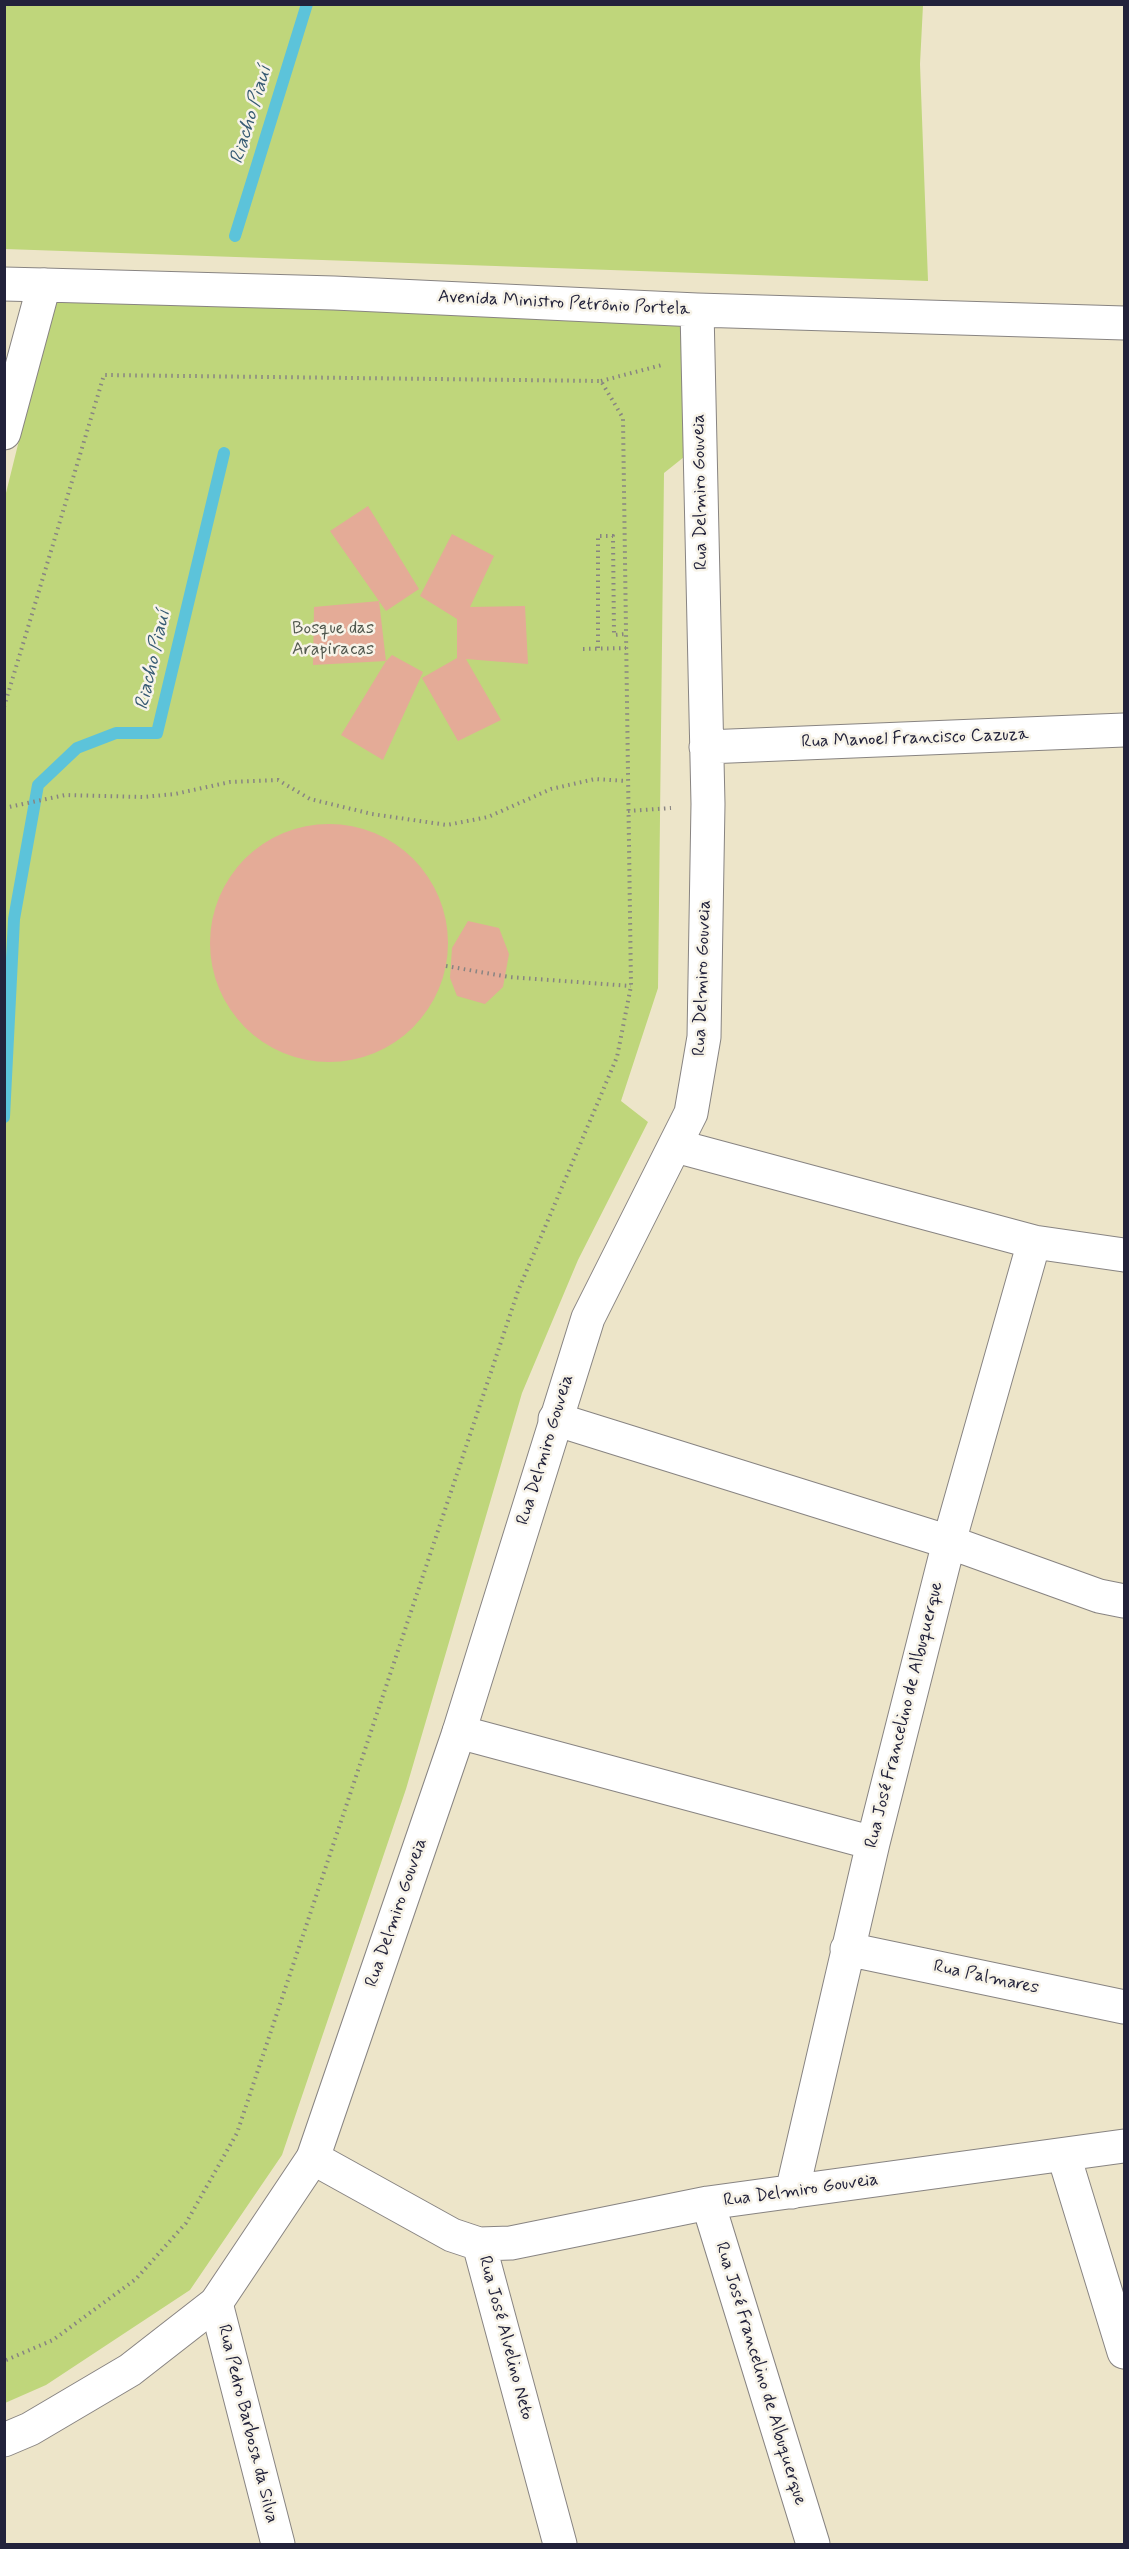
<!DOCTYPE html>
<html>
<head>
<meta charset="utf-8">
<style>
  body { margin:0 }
  #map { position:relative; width:1129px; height:2549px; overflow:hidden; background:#ede5c9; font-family:Mynerve,sans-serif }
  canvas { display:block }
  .frame { position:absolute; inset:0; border:6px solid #22223b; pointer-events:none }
</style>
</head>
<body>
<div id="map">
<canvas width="1129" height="2549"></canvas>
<div class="frame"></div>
</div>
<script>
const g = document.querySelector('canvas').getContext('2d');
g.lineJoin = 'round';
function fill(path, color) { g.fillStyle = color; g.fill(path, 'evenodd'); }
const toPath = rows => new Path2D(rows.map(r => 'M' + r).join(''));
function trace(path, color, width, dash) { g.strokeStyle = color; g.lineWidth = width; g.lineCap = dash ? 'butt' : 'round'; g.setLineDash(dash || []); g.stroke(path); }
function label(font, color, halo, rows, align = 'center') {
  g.font = font + ' Mynerve,sans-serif'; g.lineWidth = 5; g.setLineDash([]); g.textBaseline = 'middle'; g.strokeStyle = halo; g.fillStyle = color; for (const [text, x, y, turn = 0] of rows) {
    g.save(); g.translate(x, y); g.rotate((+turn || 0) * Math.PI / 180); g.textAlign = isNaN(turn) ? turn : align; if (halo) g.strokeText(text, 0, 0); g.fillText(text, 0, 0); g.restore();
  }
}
fill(toPath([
  [5,4,923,5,920,64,928,281,5,249],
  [54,299,686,322,684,457,664,473,658,988,621,1101,648,1122,578,1260,522,1393,406,1789,282,2155,190,2290,46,2385,5,2403,4,501]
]), '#bfd67b');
trace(toPath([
  [235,236,307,4],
  [4,1117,14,919,38,785,77,748,116,733,157,733,224,453]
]), '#5cc3da', 12);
fill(toPath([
  [368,506,419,589,386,611,379,601,386,661,313,665,314,607,379,601,330,531],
  [452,534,494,556,470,607,525,606,528,664,466,659,501,720,458,741,422,678,457,658,457,619,420,596],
  [392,655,423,672,383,760,341,735,386,661],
  '210 943a119 119 0 1 1 238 0a119 119 0 1 1-238 0Z',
  [468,921,499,928,509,954,503,987,485,1004,457,996,450,978,452,948]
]), '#e4ab97');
const street = toPath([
  [4,284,44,285],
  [676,1146,1034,1242,1124,1255],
  [555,1419,949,1542,1099,1596,1124,1601],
  [459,1732,873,1843],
  [847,1949,1124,2007],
  [1064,2156,1124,2352],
  [313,2158,452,2235,479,2244,511,2243,708,2203,1124,2146],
  [792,2192,873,1843,949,1542,1034,1242],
  [708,2203,813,2544],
  [479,2244,560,2544],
  [216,2303,278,2544]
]);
const secondary = toPath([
  [4,433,44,285,334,293,697,310,1124,323],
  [706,747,1124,730],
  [4,2440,30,2429,130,2370,216,2303,313,2158,459,1732,588,1318,691,1113,704,1037,708,804,697,310]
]);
trace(street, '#888482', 35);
trace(secondary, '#888482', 35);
trace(toPath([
  [601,381,662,365],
  [598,648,598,536,613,536,614,635,626,634],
  [583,649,626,648],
  [4,707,104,375,601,381,623,418,631,986,617,1057,518,1291,237,2133,186,2223,136,2279,53,2340,4,2361],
  [4,808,65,795,143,797,175,794,230,782,278,780,310,799,372,814,447,825,488,817,551,789,595,779,627,781],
  [628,811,671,808],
  [446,966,509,977,631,986]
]), '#888482', 4, [1.5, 4.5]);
trace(street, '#fff', 33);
trace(secondary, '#fff', 33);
label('18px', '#22223b', '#f7f3e8', [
  ["Avenida Ministro Petrônio Portela",564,304,3],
  ["Rua Delmiro Gouveia",701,492,-91],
  ["Rua Manoel Francisco Cazuza",915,739,-2],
  ["Rua Delmiro Gouveia",703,978,-88],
  ["Rua Delmiro Gouveia",546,1450,-73],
  ["Rua José Francelino de Albuquerque",905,1715,-76],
  ["Rua Delmiro Gouveia",397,1913,-71],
  ["Rua Palmares",986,1978,12],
  ["Rua Delmiro Gouveia",801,2191,-8],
  ["Rua José Alvelino Neto",505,2338,75],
  ["Rua José Francelino de Albuquerque",760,2374,73],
  ["Rua Pedro Barbosa da Silva",247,2424,76]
]);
label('18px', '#51584e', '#f7f3e8', [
  ["Bosque das",333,629],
  ["Arapiracas",333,650]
]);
label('italic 20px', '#365a73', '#f7f3e8', [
  ["Riacho Piauí",252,115,-73],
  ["Riacho Piauí",154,660,-77]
]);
</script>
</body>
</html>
